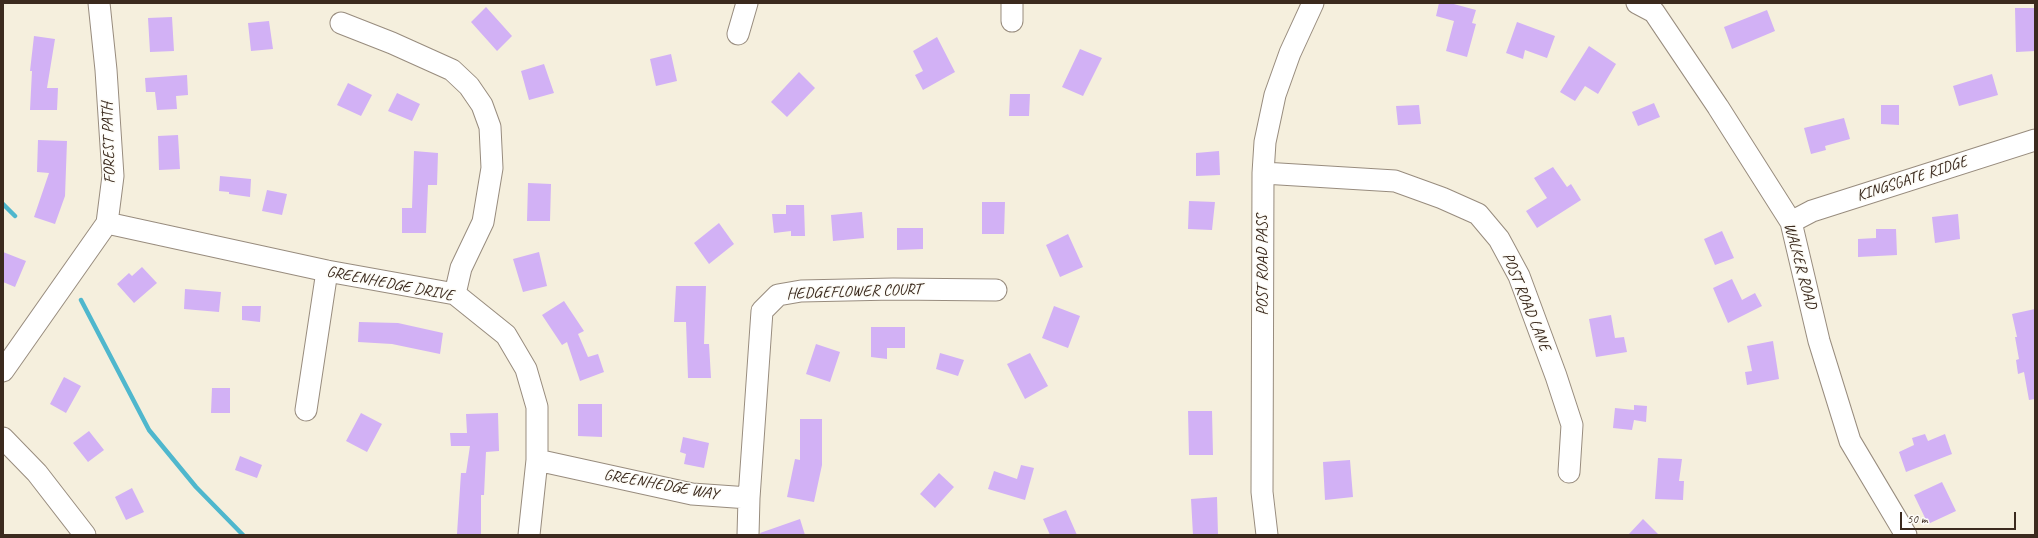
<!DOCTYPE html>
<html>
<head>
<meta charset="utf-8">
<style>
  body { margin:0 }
  #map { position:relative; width:2038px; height:538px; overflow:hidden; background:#f5efdd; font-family:Caveat,sans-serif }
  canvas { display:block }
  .frame { position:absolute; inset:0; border:4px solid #3b2a1e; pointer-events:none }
  .scale { position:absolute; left:1900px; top:512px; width:116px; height:18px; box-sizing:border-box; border:2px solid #3b2a1e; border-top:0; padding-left:5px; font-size:12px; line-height:14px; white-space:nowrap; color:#3b2a1e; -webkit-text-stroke:3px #fdfcf7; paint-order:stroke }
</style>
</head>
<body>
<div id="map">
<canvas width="2038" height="538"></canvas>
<div class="frame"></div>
<div class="scale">50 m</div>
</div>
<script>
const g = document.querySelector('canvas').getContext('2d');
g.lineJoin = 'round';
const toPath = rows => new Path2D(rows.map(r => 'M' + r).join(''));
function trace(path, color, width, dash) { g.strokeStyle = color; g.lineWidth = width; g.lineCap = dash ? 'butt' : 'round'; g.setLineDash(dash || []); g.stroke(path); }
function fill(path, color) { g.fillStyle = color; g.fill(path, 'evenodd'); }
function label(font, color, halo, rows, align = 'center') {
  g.font = font + ' Caveat,sans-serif'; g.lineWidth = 3; g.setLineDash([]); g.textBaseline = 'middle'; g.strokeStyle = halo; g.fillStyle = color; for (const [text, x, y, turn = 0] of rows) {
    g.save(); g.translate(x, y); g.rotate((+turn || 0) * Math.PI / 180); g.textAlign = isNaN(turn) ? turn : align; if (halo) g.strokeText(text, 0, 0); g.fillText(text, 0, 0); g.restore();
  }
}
trace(toPath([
  [3,204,15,216],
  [81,300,149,430,196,487,243,535]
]), '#4fb7cd', 4.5);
fill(toPath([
  [1439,3,1450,3,1476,10,1472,23,1476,24,1467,57,1446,51,1454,21,1436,16],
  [486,7,512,36,497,51,471,22],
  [2015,8,2035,8,2035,51,2016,52],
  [1767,10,1775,31,1732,49,1724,27],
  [172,17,174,51,150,52,148,18],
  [269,21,273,49,251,51,248,23],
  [1517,22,1555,36,1547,58,1525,50,1523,59,1506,53],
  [34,36,55,39,47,88,58,88,57,110,30,110,32,71,30,71],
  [937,37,955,72,923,90,915,75,923,71,913,51],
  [1589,46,1616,64,1598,94,1585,86,1575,101,1560,92],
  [1080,49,1102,58,1083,96,1062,87],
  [671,54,677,81,656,86,650,59],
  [544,64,554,93,529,100,521,71],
  [799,72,815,88,787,117,771,102],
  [1992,74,1998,95,1959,106,1953,86],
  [187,75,188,95,176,96,177,109,157,110,155,92,146,92,145,78],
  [348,83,372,95,361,116,337,105],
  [397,93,420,104,412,121,388,111],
  [1010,94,1030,94,1029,116,1009,116],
  [1654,103,1660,117,1638,126,1632,112],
  [1419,105,1421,124,1398,125,1396,106],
  [1881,105,1899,105,1899,125,1881,124],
  [1844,118,1850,139,1825,146,1826,150,1811,154,1804,128],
  [178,135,180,169,159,170,158,136],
  [38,140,67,141,65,196,55,224,34,217,49,173,37,172],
  [414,151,438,153,437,185,428,185,426,233,402,233,402,208,412,208],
  [1219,151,1220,175,1196,176,1196,153],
  [1553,167,1567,187,1571,184,1581,200,1537,228,1526,211,1547,198,1534,178],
  [220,176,251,179,250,197,229,194,229,192,219,191],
  [528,183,551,184,550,221,527,221],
  [267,190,287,194,282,215,262,211],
  [1189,201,1215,202,1212,230,1188,229],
  [982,202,1005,202,1004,234,982,234],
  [786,205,804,205,805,236,791,236,791,231,774,233,772,214,786,214],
  [862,212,864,238,833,241,831,215],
  [1958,214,1960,239,1935,243,1932,217],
  [719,223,734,244,709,264,694,243],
  [897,228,923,228,923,249,897,250],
  [1876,229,1896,229,1897,255,1858,257,1858,239,1876,238],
  [1722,231,1734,258,1715,265,1704,239],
  [1068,234,1083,267,1060,277,1046,245],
  [3,252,26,261,15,287,3,282],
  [539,252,547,286,523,292,513,259],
  [142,267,157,283,134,303,117,284,129,273,132,276],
  [1732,279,1742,300,1755,293,1762,306,1728,323,1713,288],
  [676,286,706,286,704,344,709,344,711,378,688,378,686,322,674,322],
  [185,289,221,292,219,312,184,309],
  [564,301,584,331,578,334,588,357,598,354,604,372,580,381,567,342,562,345,542,315],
  [242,306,261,306,260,322,242,320],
  [1054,306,1080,316,1068,348,1042,338],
  [2035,309,2035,399,2029,400,2024,372,2018,374,2016,360,2019,359,2015,337,2017,337,2012,314],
  [1611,315,1615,338,1624,337,1627,352,1596,357,1589,319],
  [359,322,398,323,443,333,440,354,392,344,358,342],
  [871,327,905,327,905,348,887,348,887,359,871,357],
  [1773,341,1779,379,1747,385,1745,372,1752,371,1747,346],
  [816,344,840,352,830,382,806,374],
  [940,353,964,360,958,376,936,369],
  [1030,353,1048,386,1025,399,1007,364],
  [64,377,81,386,66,413,50,404],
  [212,388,230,388,230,413,211,413],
  [578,404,602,404,602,437,578,436],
  [1634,405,1647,406,1646,422,1634,420,1632,430,1613,428,1615,408,1634,410],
  [1188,411,1212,411,1213,455,1189,455],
  [361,413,382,424,367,452,346,441],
  [498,413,499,451,486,452,484,495,481,495,481,534,457,534,461,473,466,473,470,446,451,446,450,433,467,433,466,414],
  [800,419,822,419,822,465,814,502,787,497,795,459,800,460],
  [89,431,104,450,88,462,73,443],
  [1925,434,1928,441,1945,434,1952,454,1906,472,1899,452,1914,445,1912,438],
  [683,437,709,443,704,468,684,464,686,454,680,452],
  [240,456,262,465,257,478,235,470],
  [1658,458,1682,459,1679,481,1684,481,1683,500,1655,499],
  [1350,460,1353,497,1325,500,1323,462],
  [1021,465,1034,468,1025,500,988,489,994,471,1017,479],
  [939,473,954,487,935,508,920,494],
  [1942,482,1956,511,1928,524,1914,495],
  [132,488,144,512,126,520,115,497],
  [1217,497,1218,535,1193,535,1191,499],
  [1066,510,1077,535,1050,535,1043,519],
  [800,519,805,535,761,535,760,533],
  [1643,519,1659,535,1628,535]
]), '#d2b1f5');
const minor = toPath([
  [1012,3,1012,21],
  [1637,3,1654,12,1718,107,1791,222,1819,341,1850,441,1906,535],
  [341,23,392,43,452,70,469,86,482,105,490,127,492,168,483,222,461,268,455,294],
  [738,34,747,3],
  [1263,173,1395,181,1442,198,1478,214,1499,239,1519,276,1556,376,1572,425,1569,472],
  [1791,222,1812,211,2035,140],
  [107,223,327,271,455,294,506,335,526,369,537,407,537,460,529,535],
  [3,371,107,223,113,176,106,70,99,3],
  [306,410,327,271],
  [3,438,37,473,85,535],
  [537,460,692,494,749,498,748,535],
  [749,498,762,311,778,295,801,291,893,289,996,290],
  [1267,535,1262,492,1263,173,1265,142,1275,95,1290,53,1313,3]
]);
trace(minor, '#988c7e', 23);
trace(minor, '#fff', 21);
label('16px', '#3b2a1e', '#fdfcf7', [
  ["FOREST PATH",109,143,-92],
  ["KINGSGATE RIDGE",1912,179,-18],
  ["POST ROAD PASS",1263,265,-90],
  ["WALKER ROAD",1800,266,75],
  ["GREENHEDGE DRIVE",390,284,11],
  ["HEDGEFLOWER COURT",854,292,-2],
  ["POST ROAD LANE",1526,302,68],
  ["GREENHEDGE WAY",661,485,10]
]);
</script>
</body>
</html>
